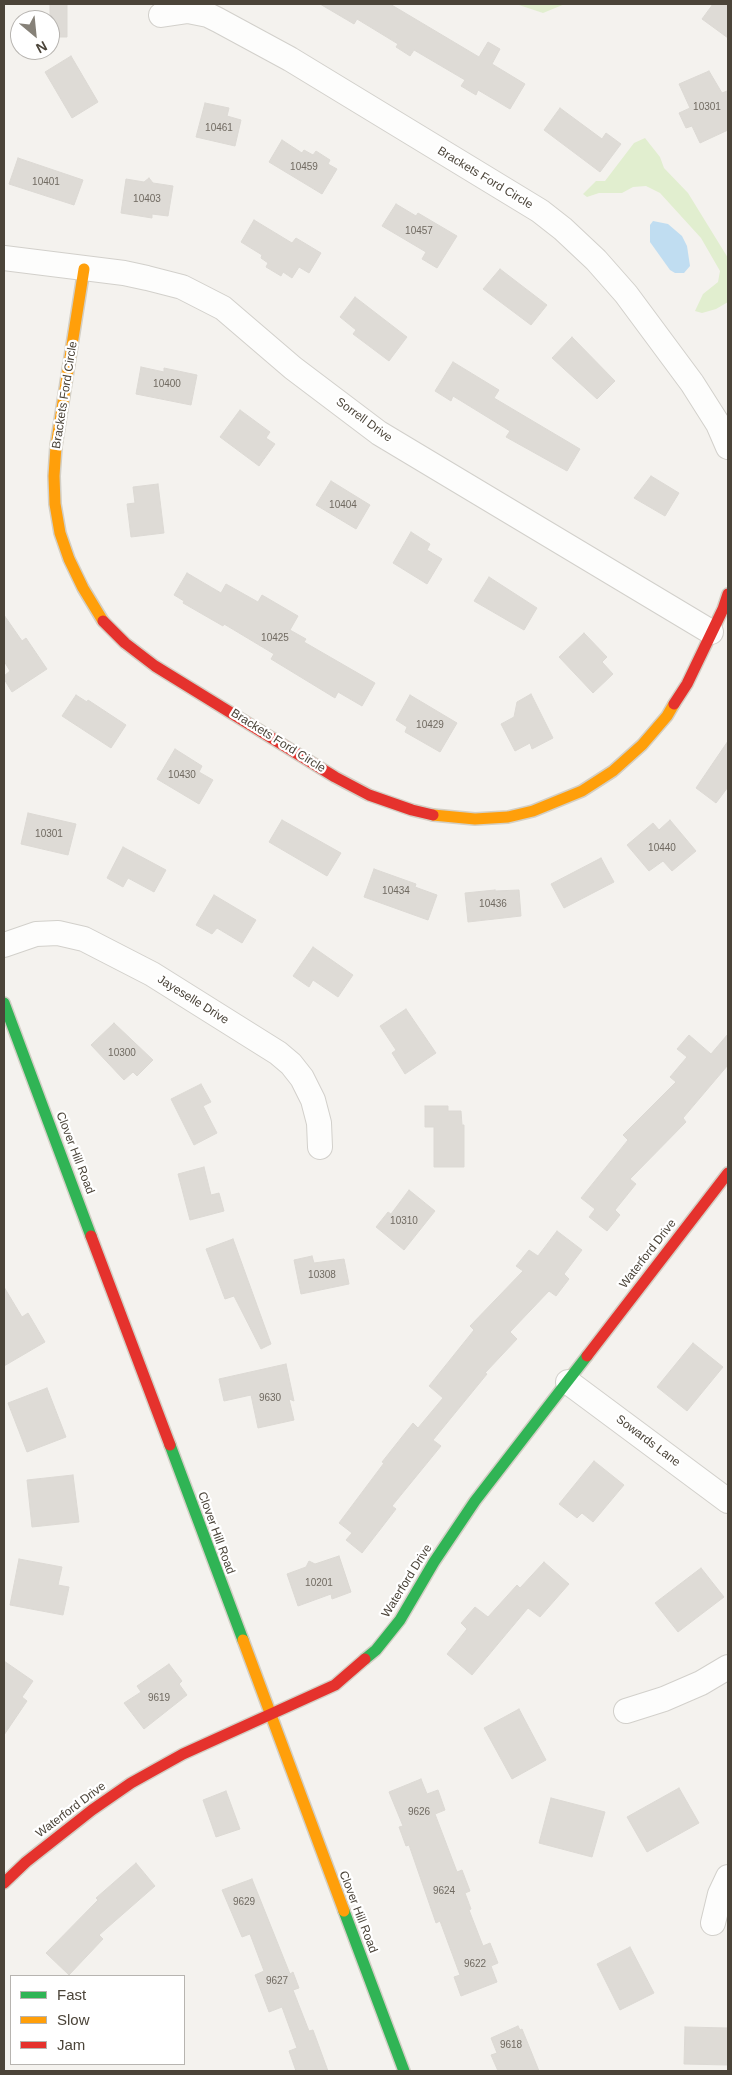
<!DOCTYPE html>
<html>
<head>
<meta charset="utf-8">
<style>
  body { margin:0 }
  #map { position:relative; width:732px; height:2075px; overflow:hidden; background:#f4f2ee; font-family:Arial,sans-serif }
  canvas { display:block }
  .frame { position:absolute; inset:0; border:5px solid #4b4439; pointer-events:none }
  .legend { position:absolute; left:10px; top:1975px; width:175px; height:90px; box-sizing:border-box; background:#fff; border:1px solid #b7b4b0; margin:0; padding:6px 9px; list-style:none; font-size:15px; color:#4b4439 }
  .legend li { display:flex; align-items:center; gap:10px; height:25px }
  .legend b { width:25px; border:1px solid #b7b4b0 }
  .north { position:absolute; left:10px; top:10px; width:50px; height:50px; box-sizing:border-box; background:#fff; border:1px solid #b7b4b0; border-radius:50%; rotate:152deg; font-size:14px; font-weight:700; line-height:20px; text-align:center; color:#4b4439 }
  .north::after { content:''; display:block; margin:auto; width:18px; height:22px; background:#868178; clip-path:polygon(50% 0,100% 100%,50% 72%,0 100%) }
</style>
</head>
<body>
<div id="map">
<canvas width="732" height="2075"></canvas>
<div class="frame"></div>
<ul class="legend">
<li><b style="height:6px;background:#30b455"></b>Fast</li>
<li><b style="height:6px;background:#ff9f0a"></b>Slow</li>
<li><b style="height:6px;background:#e5322d"></b>Jam</li>
</ul>
<div class="north">N</div>
</div>
<script>
const g = document.querySelector('canvas').getContext('2d');
g.lineJoin = 'round';
function fill(path, color) { g.fillStyle = color; g.fill(path, 'evenodd'); }
const toPath = rows => new Path2D(rows.map(r => 'M' + r).join(''));
function trace(path, color, width, dash) { g.strokeStyle = color; g.lineWidth = width; g.lineCap = dash ? 'butt' : 'round'; g.setLineDash(dash || []); g.stroke(path); }
function label(font, color, halo, rows, align = 'center') {
  g.font = font + ' Arial,sans-serif'; g.lineWidth = 4.5; g.setLineDash([]); g.textBaseline = 'middle'; g.strokeStyle = halo; g.fillStyle = color; for (const [text, x, y, turn = 0] of rows) {
    g.save(); g.translate(x, y); g.rotate((+turn || 0) * Math.PI / 180); g.textAlign = isNaN(turn) ? turn : align; if (halo) g.strokeText(text, 0, 0); g.fillText(text, 0, 0); g.restore();
  }
}
fill(toPath([
  [516,4,565,4,543,13],
  [645,138,660,157,664,168,688,193,728,258,728,302,716,309,702,313,695,311,703,294,718,282,720,271,701,238,660,193,646,186,633,187,622,193,599,193,587,197,583,194,596,181,605,181,634,143]
]), '#e1eecf');
fill(toPath([
  [653,221,668,224,682,236,687,246,690,266,684,273,675,273,670,270,650,242,650,225]
]), '#c0ddf1');
const building = toPath([
  [50,4,67,4,67,37,50,37,50,4],
  [320,4,390,4,479,57,488,42,500,49,492,64,525,84,510,109,478,90,476,95,461,86,465,80,414,50,410,56,396,47,398,44,357,19,354,24,320,4],
  [713,4,728,4,728,38,702,19,713,4],
  [71,56,98,102,72,118,45,72,71,56],
  [709,71,722,93,727,91,728,93,728,130,700,143,692,126,686,128,679,113,690,108,679,84,709,71],
  [205,103,229,108,227,116,241,120,235,146,196,137,205,103],
  [560,108,602,139,606,133,621,144,600,172,544,130,560,108],
  [282,140,302,153,304,150,313,155,316,151,330,160,328,164,337,169,322,194,269,162,282,140],
  [18,158,83,180,74,205,9,184,18,158],
  [149,178,153,183,173,186,168,216,152,214,152,218,121,213,126,179,144,182,149,178],
  [396,204,416,216,418,213,457,236,437,268,422,259,426,252,382,226,396,204],
  [254,220,292,243,296,238,321,253,309,273,299,267,292,278,283,272,281,276,266,267,268,263,261,258,262,255,241,242,254,220],
  [500,269,547,305,531,325,483,289,500,269],
  [355,297,407,337,389,361,353,334,356,330,340,317,355,297],
  [572,337,615,381,597,399,552,358,572,337],
  [453,362,499,390,494,398,580,449,567,471,506,437,510,431,453,396,451,401,435,391,453,362],
  [141,367,164,372,164,368,197,375,191,405,136,394,141,367],
  [240,410,270,432,266,438,275,444,259,466,220,437,240,410],
  [651,476,679,493,665,516,634,498,651,476],
  [331,481,370,505,356,529,316,505,331,481],
  [158,484,164,533,131,537,127,504,135,503,133,487,158,484],
  [411,532,430,544,427,550,442,559,427,584,393,563,411,532],
  [187,573,221,593,226,584,258,602,262,595,298,616,290,630,306,639,304,642,375,683,362,706,338,692,335,698,271,659,274,654,224,624,223,626,183,603,184,601,174,595,187,573],
  [489,577,537,608,524,630,474,601,489,577],
  [4,615,22,641,26,638,47,669,12,692,4,679,4,676,10,671,4,661,4,615],
  [584,633,607,657,602,662,613,674,593,693,559,657,584,633],
  [531,694,553,738,532,749,530,743,515,751,501,724,514,717,517,702,531,694],
  [76,695,87,702,88,700,126,725,111,748,62,716,76,695],
  [410,695,457,723,440,752,405,732,407,727,396,720,410,695],
  [728,741,728,787,716,803,696,788,728,741],
  [175,749,202,766,199,772,213,780,199,804,157,779,175,749],
  [28,813,76,824,68,855,21,844,28,813],
  [282,820,341,853,327,876,269,842,282,820],
  [670,820,696,851,672,871,663,861,649,871,627,845,653,823,659,830,670,820],
  [123,847,166,870,154,892,128,878,123,887,107,878,123,847],
  [601,858,614,882,564,908,551,884,601,858],
  [374,869,416,884,415,887,437,895,428,920,364,897,374,869],
  [495,890,495,891,519,890,521,916,468,922,465,893,495,890],
  [214,895,256,920,242,943,217,928,212,934,196,925,214,895],
  [313,947,353,975,338,997,313,980,309,987,293,976,313,947],
  [406,1009,436,1053,405,1074,392,1053,396,1050,380,1026,406,1009],
  [114,1023,153,1060,137,1076,133,1072,124,1080,91,1045,114,1023],
  [728,1034,728,1065,683,1118,686,1122,630,1179,636,1184,615,1210,620,1215,607,1231,589,1217,595,1209,581,1198,628,1140,623,1135,676,1082,670,1077,687,1057,677,1049,689,1035,711,1054,728,1034],
  [201,1084,211,1102,203,1106,217,1133,194,1145,171,1099,201,1084],
  [425,1106,448,1106,448,1111,461,1111,462,1125,464,1125,464,1167,434,1167,434,1127,425,1127,425,1106],
  [204,1167,211,1195,219,1193,224,1211,190,1220,178,1174,204,1167],
  [409,1190,435,1211,404,1250,376,1227,388,1212,391,1214,409,1190],
  [557,1231,582,1250,564,1274,569,1279,556,1296,549,1291,510,1332,517,1339,485,1373,487,1374,433,1440,441,1446,392,1506,396,1509,362,1553,346,1540,352,1533,339,1523,384,1463,382,1462,413,1423,418,1428,443,1398,429,1386,474,1330,470,1326,523,1271,516,1266,529,1250,538,1256,557,1231],
  [233,1239,271,1344,261,1349,234,1296,225,1299,206,1249,233,1239],
  [312,1256,314,1263,344,1259,349,1284,301,1294,294,1260,312,1256],
  [4,1287,22,1317,28,1313,45,1342,4,1366,4,1287],
  [693,1343,723,1367,687,1411,657,1387,693,1343],
  [286,1364,294,1401,289,1399,294,1420,258,1428,251,1395,224,1401,219,1379,286,1364],
  [47,1388,66,1437,27,1452,8,1403,47,1388],
  [594,1461,624,1485,593,1522,582,1513,577,1518,559,1504,594,1461],
  [73,1475,79,1522,32,1527,27,1480,73,1475],
  [339,1556,351,1592,332,1599,331,1594,298,1606,287,1574,306,1567,309,1561,315,1564,339,1556],
  [19,1559,62,1567,58,1585,69,1587,63,1615,10,1605,19,1559],
  [544,1562,569,1584,540,1617,528,1608,472,1675,447,1654,467,1629,461,1623,475,1607,488,1617,517,1585,520,1588,544,1562],
  [701,1568,724,1597,678,1632,655,1603,701,1568],
  [4,1661,33,1681,22,1697,27,1701,4,1735,4,1661],
  [169,1664,182,1681,179,1684,187,1695,144,1729,124,1703,141,1692,137,1686,169,1664],
  [519,1709,546,1760,512,1779,484,1728,519,1709],
  [421,1779,427,1794,438,1790,445,1810,435,1814,457,1872,462,1870,470,1891,465,1893,471,1909,469,1910,483,1946,490,1943,498,1963,491,1966,497,1982,461,1996,454,1977,460,1975,440,1921,436,1923,409,1845,406,1846,399,1827,403,1826,389,1792,421,1779],
  [679,1788,699,1823,647,1852,627,1817,679,1788],
  [226,1791,240,1829,216,1837,203,1800,226,1791],
  [551,1798,605,1812,592,1857,539,1843,551,1798],
  [136,1863,155,1886,99,1935,103,1939,69,1975,46,1953,98,1900,96,1898,136,1863],
  [252,1879,290,1974,293,1972,299,1988,293,1990,309,2031,313,2030,328,2071,296,2071,289,2051,297,2048,282,2007,269,2012,255,1975,264,1971,250,1934,242,1937,222,1890,252,1879],
  [630,1947,654,1993,620,2010,597,1964,630,1947],
  [518,2026,520,2030,522,2029,539,2071,498,2071,491,2055,497,2053,491,2038,518,2026],
  [685,2027,728,2028,728,2065,684,2064,685,2027]
]);
fill(building, '#dedbd6');
trace(building, '#dcd9d4', 1);
const street = toPath([
  [161,15,188,11,208,15,218,20,290,59,540,211,563,229,596,260,626,294,692,383,718,424,728,447],
  [4,258,124,273,147,278,182,287,223,308,293,368,379,433,711,632],
  [4,945,36,934,58,933,84,939,152,974,278,1053,291,1064,302,1078,313,1100,319,1123,320,1147],
  [568,1382,728,1501],
  [626,1711,664,1699,701,1683,728,1667],
  [713,1923,720,1894,728,1877]
]);
const fast = toPath([
  [4,1003,91,1236],
  [170,1445,243,1640],
  [365,1659,376,1650,400,1620,434,1562,475,1501,587,1356],
  [344,1911,404,2071]
]);
const slow = toPath([
  [84,269,56,446,54,476,55,504,60,533,69,559,83,588,103,621],
  [433,815,475,819,508,817,533,811,582,791,613,771,642,745,667,716,674,704],
  [243,1640,344,1911]
]);
const jam = toPath([
  [103,621,125,643,155,666,335,777,369,795,412,810,433,815],
  [674,704,687,684,723,609,728,594],
  [91,1236,170,1445],
  [587,1356,728,1173],
  [4,1883,26,1862,92,1810,131,1783,183,1754,335,1685,365,1659]
]);
trace(street, '#d2d0cb', 26);
trace(fast, '#d3cfc5', 14);
trace(slow, '#d3cfc5', 14);
trace(jam, '#d3cfc5', 14);
trace(street, '#fdfdfc', 24);
trace(fast, '#30b455', 11);
trace(slow, '#ff9f0a', 11);
trace(jam, '#e5322d', 11);
label('10px', '#706a61', null, [
  ["10301",707,107],
  ["10461",219,128],
  ["10459",304,167],
  ["10401",46,182],
  ["10403",147,199],
  ["10457",419,231],
  ["10400",167,384],
  ["10404",343,505],
  ["10425",275,638],
  ["10429",430,725],
  ["10430",182,775],
  ["10301",49,834],
  ["10440",662,848],
  ["10434",396,891],
  ["10436",493,904],
  ["10300",122,1053],
  ["10310",404,1221],
  ["10308",322,1275],
  ["9630",270,1398],
  ["10201",319,1583],
  ["9619",159,1698],
  ["9626",419,1812],
  ["9624",444,1891],
  ["9629",244,1902],
  ["9622",475,1964],
  ["9627",277,1981],
  ["9618",511,2045]
]);
label('12px', '#4b4439', '#fff', [
  ["Brackets Ford Circle",485,178,31],
  ["Brackets Ford Circle",65,395,-81],
  ["Sorrell Drive",364,420,36],
  ["Brackets Ford Circle",278,741,32],
  ["Jayeselle Drive",193,1000,32],
  ["Clover Hill Road",75,1153,69],
  ["Waterford Drive",648,1254,-52],
  ["Sowards Lane",648,1441,37],
  ["Clover Hill Road",216,1533,70],
  ["Waterford Drive",407,1581,-58],
  ["Waterford Drive",71,1810,-37],
  ["Clover Hill Road",358,1912,69]
]);
</script>
</body>
</html>
